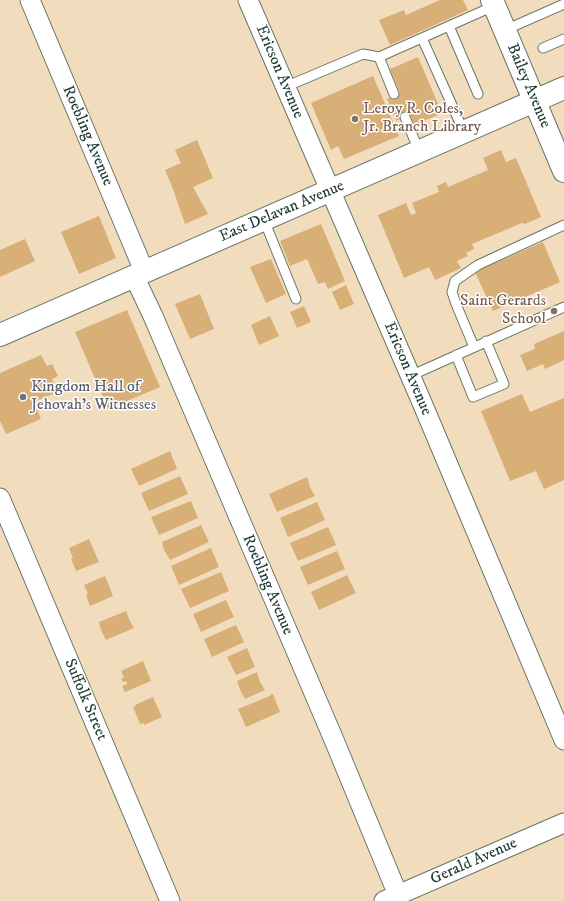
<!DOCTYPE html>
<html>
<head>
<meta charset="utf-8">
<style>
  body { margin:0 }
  canvas { display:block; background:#f2dcbe }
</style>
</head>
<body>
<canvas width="564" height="901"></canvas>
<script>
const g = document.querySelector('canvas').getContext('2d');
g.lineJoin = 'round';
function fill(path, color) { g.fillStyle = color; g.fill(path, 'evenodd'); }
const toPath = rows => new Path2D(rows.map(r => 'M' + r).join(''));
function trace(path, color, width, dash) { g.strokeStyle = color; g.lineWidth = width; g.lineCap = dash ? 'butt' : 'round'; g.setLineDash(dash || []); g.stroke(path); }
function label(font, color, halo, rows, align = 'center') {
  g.font = font + ' "IM FELL DW Pica",serif'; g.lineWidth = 3; g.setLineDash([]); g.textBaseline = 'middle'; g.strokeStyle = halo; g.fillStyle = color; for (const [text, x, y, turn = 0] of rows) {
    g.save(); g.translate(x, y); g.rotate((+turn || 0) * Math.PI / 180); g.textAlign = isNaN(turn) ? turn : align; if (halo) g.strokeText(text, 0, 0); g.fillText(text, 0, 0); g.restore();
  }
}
fill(toPath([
  [440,0,463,0,468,10,390,45,379,20,404,10,406,15],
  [418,57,442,113,415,125,410,115,396,121,387,99,400,93,390,69],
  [373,76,399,136,344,159,338,146,331,150,311,103],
  [197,140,213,178,193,187,208,214,185,224,173,189,165,170,181,163,175,150],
  [501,150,506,162,516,158,541,217,525,224,522,223,472,244,474,249,466,253,468,256,457,261,461,268,435,280,429,267,404,278,378,215,406,203,411,215,416,213,412,203,439,192,437,186,446,182,448,187,488,170,483,158],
  [99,216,116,258,79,274,61,232],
  [321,224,345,281,328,289,325,282,318,284,307,259,290,266,280,241],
  [25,239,35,261,0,277,0,250],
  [543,242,560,282,493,311,475,272],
  [271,259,286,294,266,303,250,267],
  [346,285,354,304,340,310,332,292],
  [200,294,214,329,190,339,175,304],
  [304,306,311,322,297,328,290,312],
  [127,310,160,387,108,409,75,332],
  [270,316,279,336,259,345,251,325],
  [564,331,564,360,545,369,543,364,527,371,520,355,535,349,534,344],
  [41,355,47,366,52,364,58,376,52,379,58,392,34,402,41,419,6,434,0,421,0,373],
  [522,394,530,412,564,398,564,480,544,489,536,471,510,481,481,411],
  [170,451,177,469,139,486,131,469],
  [180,476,188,494,149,511,141,493],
  [307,477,310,487,315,496,277,512,269,494],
  [191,501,198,518,159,535,151,517],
  [317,502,325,520,288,537,280,518],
  [201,525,209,542,170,560,164,550,162,542],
  [328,527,336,545,298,561,290,543],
  [89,539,99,562,76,571,71,559,73,558,69,548],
  [211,548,219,567,179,585,171,566],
  [337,551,345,569,308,585,300,567],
  [221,572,229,591,190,608,181,589],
  [347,575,356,593,319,610,311,592],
  [105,576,113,596,90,606,86,595,88,594,84,585],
  [226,600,234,617,201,632,193,614],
  [126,611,129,619,134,628,106,640,101,630,99,622],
  [236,625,244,642,212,657,204,639],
  [247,648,255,667,236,675,227,657],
  [143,661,151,681,125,692,122,686,127,684,126,681,123,682,121,679,124,678,121,671],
  [257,672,260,682,265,690,245,699,240,690,237,681],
  [271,694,273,694,280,712,246,727,238,709,270,696],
  [153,697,162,717,144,725,144,723,140,724,133,707,136,706,135,705]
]), '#d8af77');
const lane = toPath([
  [449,26,478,94],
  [505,30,564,4],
  [422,38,464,132],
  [543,48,564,39],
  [379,57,394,94],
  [285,87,363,54,379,57,494,6],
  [405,117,419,151],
  [264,220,296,299],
  [474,347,456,304,452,292,455,281,478,265,564,225],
  [456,355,473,397,504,384,486,341],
  [410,376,564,307]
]);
const street = toPath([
  [30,0,144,271],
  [248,0,423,405,564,740],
  [134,276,153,316,334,740,398,895],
  [0,498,170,901],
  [384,901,564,823]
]);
const secondary = toPath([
  [0,335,564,88]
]);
const primary = toPath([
  [492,0,564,171]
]);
trace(lane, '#697564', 11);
trace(street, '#697564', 21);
trace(secondary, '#697564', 24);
trace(primary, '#697564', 24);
trace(lane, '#fff', 9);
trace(street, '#fff', 19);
trace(secondary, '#fff', 22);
trace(primary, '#fff', 22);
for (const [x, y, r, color] of [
  [355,119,4,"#8d6e63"],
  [554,311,4,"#8d6e63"],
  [23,397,4,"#6b7280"]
]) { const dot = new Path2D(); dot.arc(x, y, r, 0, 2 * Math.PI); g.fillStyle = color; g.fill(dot); trace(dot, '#fff', 1.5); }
label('16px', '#1f3d34', '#fff', [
  ["Ericson Avenue",279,72,67],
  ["Bailey Avenue",528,86,67],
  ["Roebling Avenue",87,136,67],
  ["East Delavan Avenue",282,212,-23],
  ["Ericson Avenue",407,369,67],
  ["Roebling Avenue",267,585,67],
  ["Suffolk Street",85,700,67],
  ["Gerald Avenue",474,862,-24]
]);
label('16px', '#785e54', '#fff', [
  ["Leroy R. Coles,",363,110],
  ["Jr. Branch Library",363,128],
  ["Saint Gerards",546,302,"right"],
  ["School",546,320,"right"]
], 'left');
label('16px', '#5b616d', '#fff', [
  ["Kingdom Hall of",31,388],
  ["Jehovah’s Witnesses",31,406]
], 'left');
</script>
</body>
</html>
